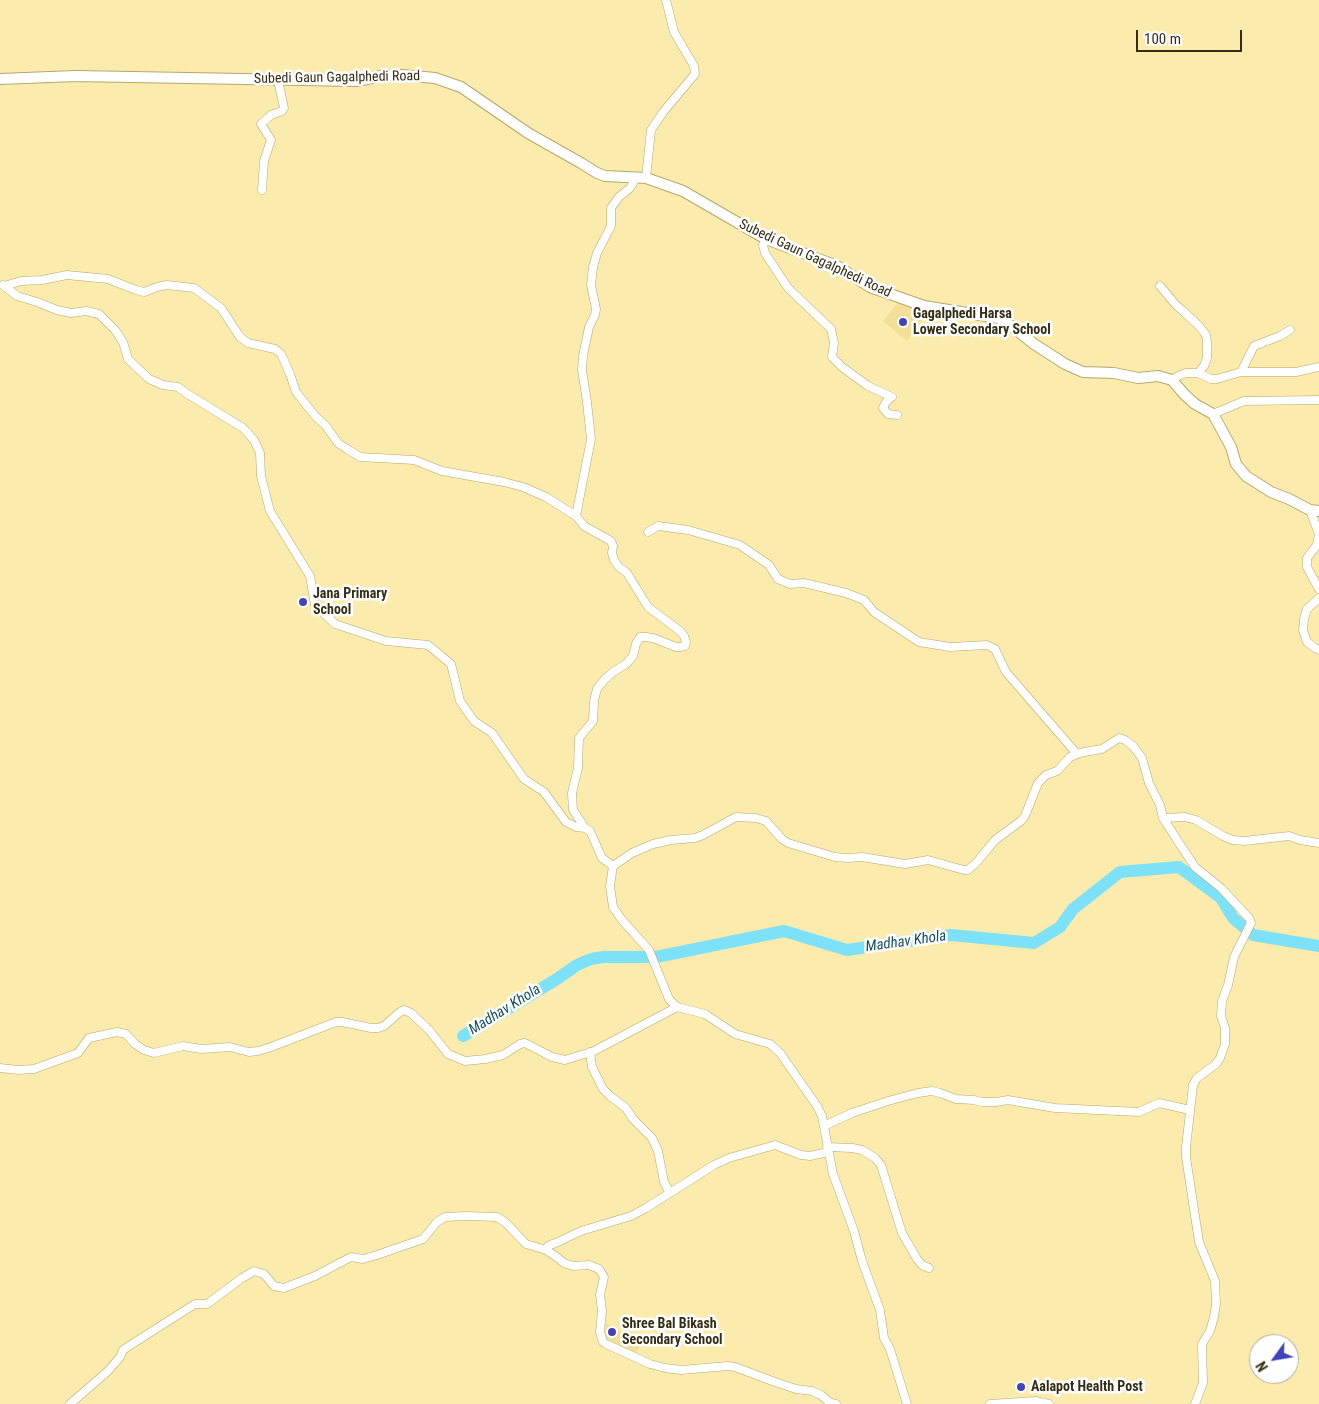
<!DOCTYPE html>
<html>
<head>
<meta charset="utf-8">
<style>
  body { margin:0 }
  #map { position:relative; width:1319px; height:1404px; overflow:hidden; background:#fbebac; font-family:"Roboto Condensed",sans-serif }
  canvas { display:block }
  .north { position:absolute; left:1249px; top:1334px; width:50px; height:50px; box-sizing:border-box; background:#fff; border:1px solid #aeaba1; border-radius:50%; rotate:238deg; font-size:14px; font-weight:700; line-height:20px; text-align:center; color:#352e15 }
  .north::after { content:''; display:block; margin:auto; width:18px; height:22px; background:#4143b8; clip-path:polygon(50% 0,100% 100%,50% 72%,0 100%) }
  .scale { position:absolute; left:1136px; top:30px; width:106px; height:22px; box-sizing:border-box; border:2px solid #352e15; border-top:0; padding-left:6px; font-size:15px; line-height:18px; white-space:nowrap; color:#352e15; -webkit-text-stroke:4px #fff; paint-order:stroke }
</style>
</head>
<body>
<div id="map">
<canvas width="1319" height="1404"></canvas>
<div class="north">N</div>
<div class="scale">100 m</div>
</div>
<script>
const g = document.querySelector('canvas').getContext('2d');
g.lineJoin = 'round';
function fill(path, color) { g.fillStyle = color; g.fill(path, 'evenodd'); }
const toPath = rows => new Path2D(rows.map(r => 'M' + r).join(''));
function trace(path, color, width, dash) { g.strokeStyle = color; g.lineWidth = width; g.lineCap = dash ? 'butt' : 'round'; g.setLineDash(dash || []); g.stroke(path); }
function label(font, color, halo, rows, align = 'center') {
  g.font = font + ' "Roboto Condensed",sans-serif'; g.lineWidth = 5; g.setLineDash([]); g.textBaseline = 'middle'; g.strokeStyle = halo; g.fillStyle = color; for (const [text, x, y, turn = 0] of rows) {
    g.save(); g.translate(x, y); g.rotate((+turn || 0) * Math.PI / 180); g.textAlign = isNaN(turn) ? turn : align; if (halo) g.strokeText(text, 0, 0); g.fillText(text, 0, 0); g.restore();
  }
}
fill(toPath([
  [900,300,933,307,907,341,883,321],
  [606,1323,640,1344,636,1354,603,1340]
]), '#f2e098');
trace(toPath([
  [463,1036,557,979,577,965,591,959,604,957,656,957,784,931,847,950,951,935,1034,943,1060,927,1073,909,1120,872,1179,867,1221,898,1233,918,1253,935,1319,946]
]), '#7de1fa', 12);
const minor = toPath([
  [646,178,651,130,664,111,695,74,694,66,674,32,666,0],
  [262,190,264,161,271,140,261,124,271,115,282,111,284,108,279,85,279,80],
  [766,239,763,245,765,253,788,288,831,329,834,343,832,357,842,367,868,386,892,397,886,402,883,408,888,414,897,415],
  [3,285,17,296,37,302,57,310,71,313,86,311,99,314,115,330,123,342,128,359,149,379,163,385,178,387,186,393,243,428,254,440,260,453,261,476,270,511,310,576,315,605,335,624,386,641,428,645,451,664,460,701,474,721,492,733,524,779,544,792,566,822,576,827,585,828],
  [4,286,21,281,42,280,67,275,108,279,136,290,144,292,157,287,167,285,194,288,221,308,240,337,248,343,275,349,281,354,290,374,296,392,316,417,326,426,338,443,347,449,360,457,414,460,442,471,504,482,523,487,546,497,576,516,584,526,611,541,613,546,612,553,614,560,619,567,627,573,648,607,680,631,684,636,686,642,685,646,680,647,676,647,653,638,646,637,640,637,636,644,633,656,626,664,613,672,604,680,597,689,594,701,593,721,579,738,578,768,572,793,573,810,585,828,590,831,602,858,613,866,610,886,613,907,622,920,649,950,669,999,677,1007,705,1014,735,1034,770,1044,780,1053,817,1106,822,1116,833,1174,854,1231,862,1261,880,1310,884,1338,890,1349,907,1404],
  [1160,286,1176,305,1182,310,1199,326,1206,335,1207,342,1207,358,1204,366,1198,373],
  [1241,372,1254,346,1280,336,1290,330],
  [1172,380,1178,376,1186,373,1198,373,1211,379,1217,379,1241,372,1296,372,1319,367],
  [1213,414,1244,401,1319,400],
  [1310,510,1319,534,1317,545,1307,558,1307,567,1319,589],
  [576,516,591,439,587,402,582,370,583,356,589,327,595,315,596,309,591,285,593,267,597,253,611,226,611,208,619,197,630,188,636,178],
  [648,532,658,526,688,530,740,545,769,565,778,579,790,584,804,583,846,593,864,600,874,612,919,642,950,647,987,645,995,649,1006,672,1077,754,1084,752,1102,749,1119,738,1125,740,1133,746,1142,758,1149,783,1160,805,1163,818,1181,846,1195,867,1221,888,1249,918,1251,923,1234,957,1228,985,1222,1001,1221,1016,1225,1028,1225,1044,1220,1058,1216,1064,1197,1078,1193,1085,1186,1147,1186,1157,1199,1242,1215,1281,1216,1304,1214,1317,1210,1331,1202,1344,1203,1383,1195,1404],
  [1319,598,1307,609,1304,619,1303,630,1307,642,1315,648,1319,650],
  [1163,818,1185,817,1196,820,1223,836,1233,840,1244,841,1289,836,1300,840,1319,843],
  [613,866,632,853,653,844,671,840,695,838,703,835,736,817,756,818,766,821,782,839,788,843,835,857,848,858,862,857,905,864,928,860,964,870,968,870,977,862,995,840,1021,821,1025,816,1038,783,1046,775,1057,771,1070,757,1077,754],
  [590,1052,592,1067,603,1089,610,1096,626,1108,633,1119,652,1138,658,1151,664,1182,670,1193],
  [0,1068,18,1070,34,1069,78,1053,89,1038,117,1032,126,1034,135,1044,144,1050,154,1053,183,1046,201,1049,230,1047,249,1052,258,1051,271,1047,336,1022,342,1022,371,1028,378,1028,384,1026,400,1012,404,1010,411,1013,429,1030,448,1054,465,1061,485,1059,503,1055,520,1044,525,1043,552,1057,565,1060,594,1051,677,1007],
  [824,1126,852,1113,888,1101,918,1093,932,1091,940,1093,956,1099,974,1100,982,1102,996,1102,1008,1100,1055,1108,1139,1112,1159,1103,1190,1110],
  [827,1147,852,1148,862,1150,875,1158,881,1165,902,1233,917,1259,922,1265,929,1268],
  [546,1250,548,1246,560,1241,581,1231,631,1216,646,1208,714,1165,729,1158,775,1145,801,1155,810,1156,828,1152],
  [70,1404,108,1371,120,1357,123,1350,129,1346,195,1304,207,1304,242,1278,254,1271,264,1274,274,1286,284,1288,315,1276,351,1257,363,1259,377,1255,423,1239,437,1222,445,1217,466,1216,497,1217,505,1222,526,1244,546,1250,558,1258,564,1263,573,1266,589,1265,599,1269,604,1277,600,1295,602,1311,600,1332,603,1342,606,1344,650,1364,665,1368,681,1370,728,1366,735,1367,775,1382,796,1389,812,1391,821,1395,829,1402,836,1404],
  [990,1404,1036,1401,1049,1404]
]);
const tertiary = toPath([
  [0,79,75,76,357,81,386,75,402,75,435,78,461,87,528,133,581,163,597,173,605,176,646,178,683,191,766,239,837,266,870,287,924,306,998,318,1013,327,1034,344,1065,364,1083,372,1114,373,1138,378,1158,376,1172,380,1184,394,1195,404,1213,414,1231,447,1236,464,1246,476,1271,492,1289,499,1310,510,1319,511]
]);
trace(minor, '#b7a76a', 9);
trace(tertiary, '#b7a76a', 12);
trace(minor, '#fff', 8);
trace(tertiary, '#fff', 10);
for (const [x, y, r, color] of [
  [903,322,5,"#4143b8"],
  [303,602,5,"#4143b8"],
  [612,1332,5,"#4143b8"],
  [1021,1387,5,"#4143b8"]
]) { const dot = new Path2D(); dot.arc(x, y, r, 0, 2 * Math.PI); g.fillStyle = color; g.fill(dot); trace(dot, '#fff', 2); }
label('14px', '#352e15', '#fff', [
  ["Subedi Gaun Gagalphedi Road",337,78,-1],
  ["Subedi Gaun Gagalphedi Road",815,259,25]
]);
label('bold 14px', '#352e15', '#fff', [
  ["Gagalphedi Harsa",913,314],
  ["Lower Secondary School",913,330],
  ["Jana Primary",313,594],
  ["School",313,610],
  ["Shree Bal Bikash",622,1324],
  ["Secondary School",622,1340],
  ["Aalapot Health Post",1031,1387]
], 'left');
label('italic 15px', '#144f5c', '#fff', [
  ["Madhav Khola",906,942,-8],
  ["Madhav Khola",505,1010,-32]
]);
</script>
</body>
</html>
